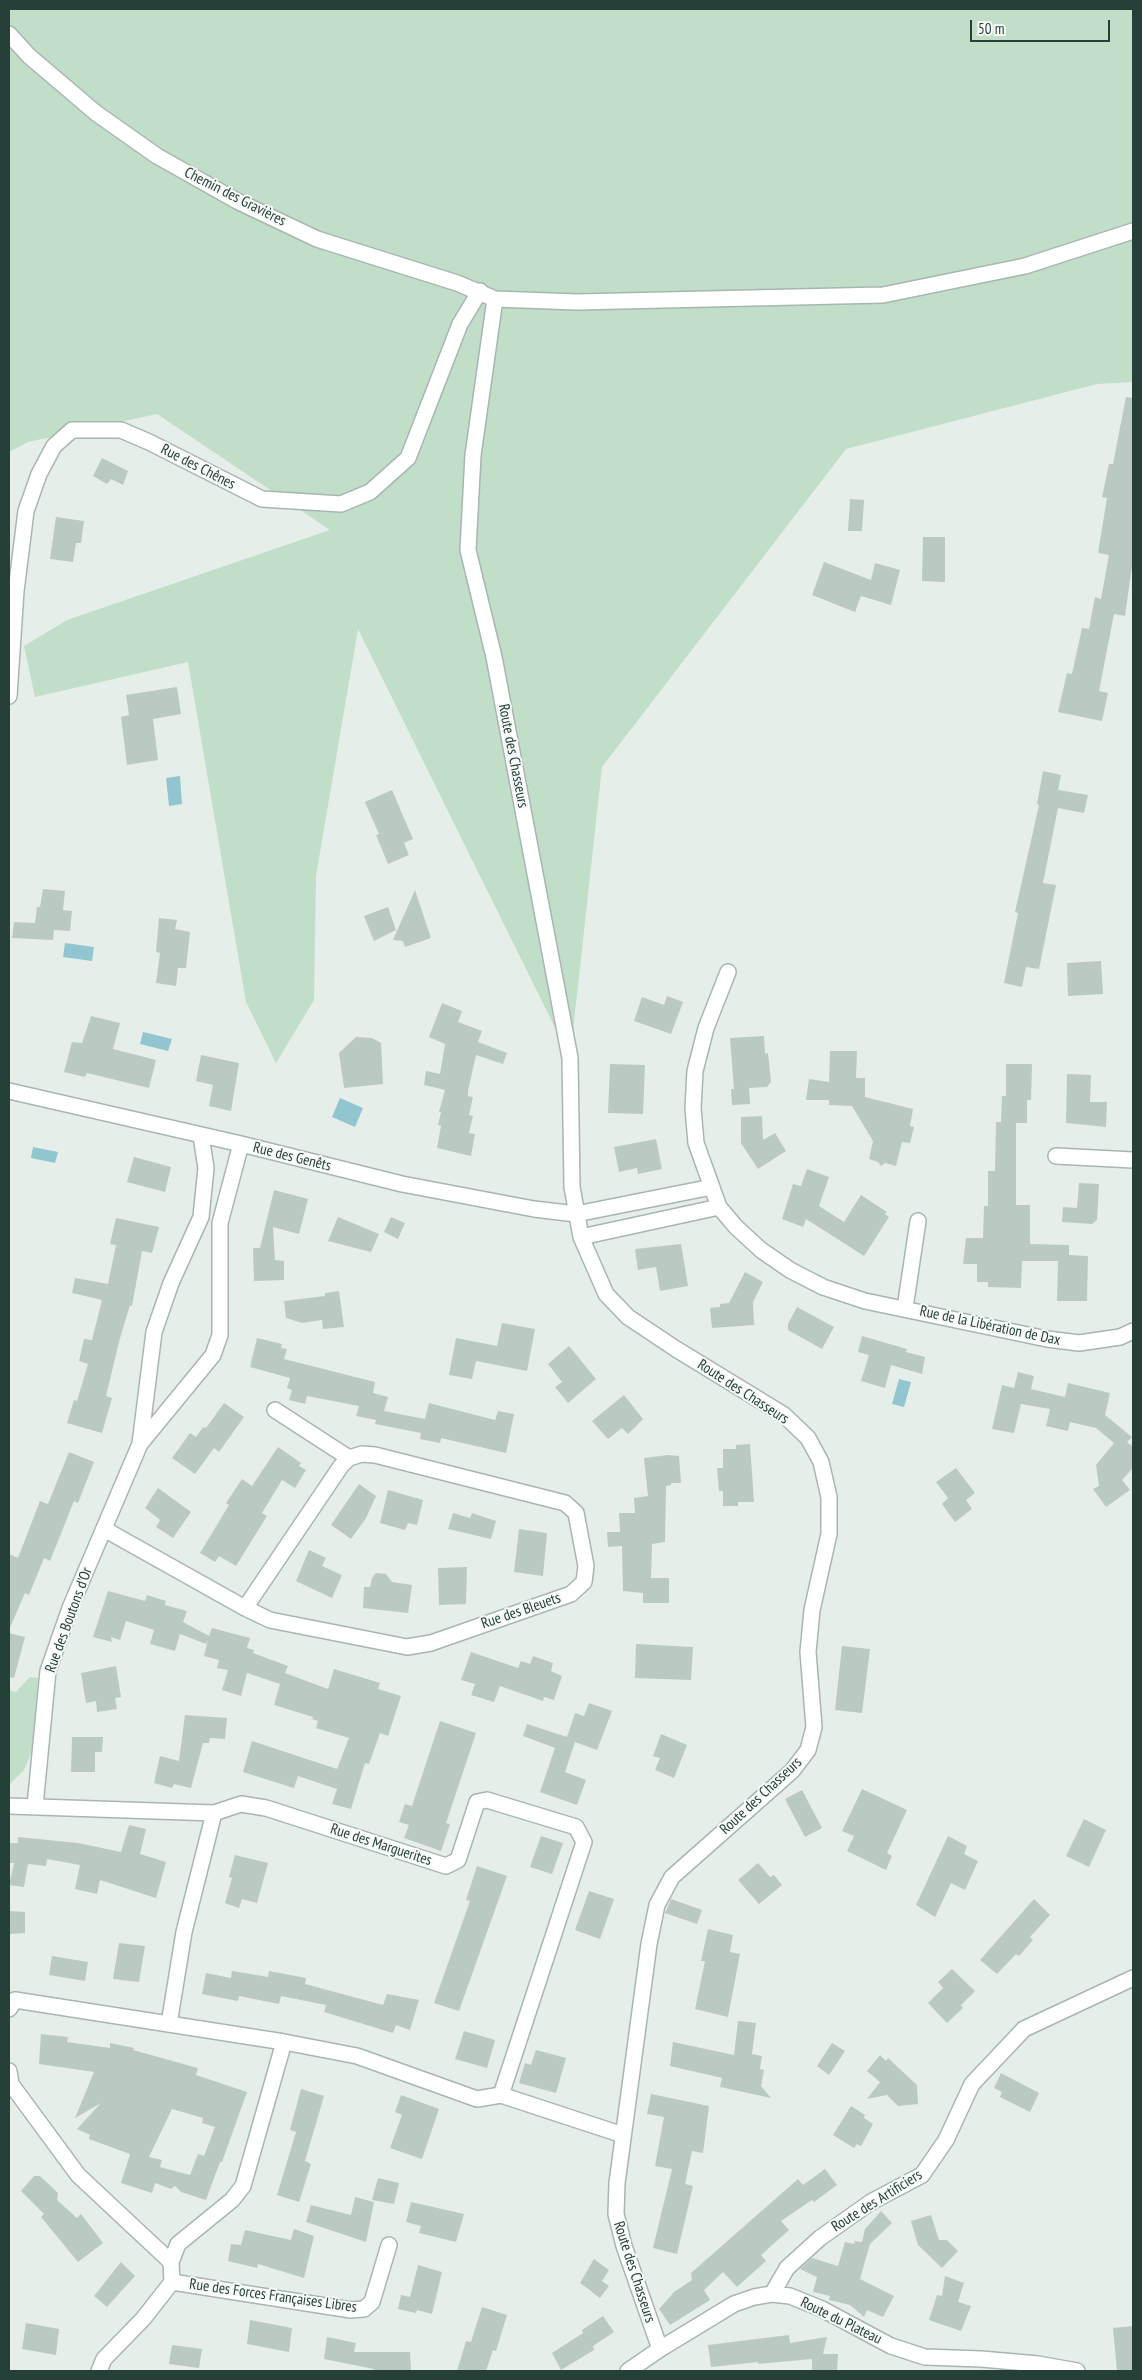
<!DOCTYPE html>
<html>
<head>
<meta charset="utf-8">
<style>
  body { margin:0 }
  #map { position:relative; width:1142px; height:2380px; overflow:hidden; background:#e6eeea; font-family:"PT Sans Narrow",sans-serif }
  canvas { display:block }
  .frame { position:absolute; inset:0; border:10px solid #254039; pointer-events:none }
  .scale { position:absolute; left:970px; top:20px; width:140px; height:22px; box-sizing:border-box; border:2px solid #254039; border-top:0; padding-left:6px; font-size:15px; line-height:18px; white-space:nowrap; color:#254039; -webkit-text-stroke:4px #f7faf8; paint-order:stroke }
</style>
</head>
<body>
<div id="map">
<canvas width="1142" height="2380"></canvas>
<div class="frame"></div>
<div class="scale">50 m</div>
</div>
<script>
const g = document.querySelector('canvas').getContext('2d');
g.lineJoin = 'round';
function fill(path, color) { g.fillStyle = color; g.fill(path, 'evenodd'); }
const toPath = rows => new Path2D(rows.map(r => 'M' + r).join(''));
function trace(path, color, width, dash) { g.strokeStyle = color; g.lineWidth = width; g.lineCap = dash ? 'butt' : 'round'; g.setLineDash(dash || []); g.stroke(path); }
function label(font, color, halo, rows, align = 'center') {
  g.font = font + ' "PT Sans Narrow",sans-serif'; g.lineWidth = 4; g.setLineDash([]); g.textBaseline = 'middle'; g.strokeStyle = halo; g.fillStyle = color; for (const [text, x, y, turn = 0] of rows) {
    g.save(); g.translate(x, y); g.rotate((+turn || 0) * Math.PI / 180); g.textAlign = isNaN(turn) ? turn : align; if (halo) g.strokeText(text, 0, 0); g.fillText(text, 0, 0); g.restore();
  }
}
fill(toPath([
  [9,9,1133,9,1133,382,1097,384,846,449,602,767,570,1058,358,629,316,876,314,1000,276,1063,246,1002,188,662,35,697,24,646,67,620,330,530,157,414,28,442,9,452],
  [30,1677,38,1678,32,1751,24,1770,9,1785,9,1690,16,1692]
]), '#c0dec8');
fill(toPath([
  [180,776,182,804,169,806,166,778],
  [65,943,94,947,92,961,63,957],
  [143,1032,172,1039,168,1051,140,1044],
  [340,1098,363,1108,355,1127,332,1117],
  [33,1147,58,1152,55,1163,31,1158],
  [899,1379,911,1382,904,1407,892,1404]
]), '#91c6d0');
fill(toPath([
  [1126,397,1133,398,1133,559,1125,616,1114,614,1099,691,1108,693,1102,721,1058,712,1067,673,1072,674,1082,628,1089,629,1095,597,1101,599,1109,555,1098,553,1107,498,1102,497,1109,464,1113,464],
  [102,458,128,471,123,485,111,479,107,484,93,476],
  [850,499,864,500,862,531,848,531],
  [56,517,84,521,81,543,76,543,73,562,50,559],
  [923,537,945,537,945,582,922,581],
  [824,562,871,580,875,563,900,570,891,605,861,596,855,612,812,595],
  [177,687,181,714,153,719,158,760,127,765,121,717,129,715,126,695],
  [1043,771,1061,775,1058,790,1088,795,1084,813,1058,808,1043,883,1056,885,1039,969,1026,967,1022,987,1004,983,1018,913,1015,912,1039,805,1037,804],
  [392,790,413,839,404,843,409,855,388,864,376,835,379,834,365,802],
  [43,889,65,891,63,910,72,911,70,931,54,930,53,940,12,938,14,922,35,923,37,907,40,907],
  [415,890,431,938,405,947,403,941,393,940],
  [388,907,396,930,374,941,364,916],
  [159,918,177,920,175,929,190,932,186,968,178,968,176,986,156,983,160,953,156,952],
  [1101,961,1103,994,1068,996,1067,963],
  [667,996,683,1002,671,1034,634,1021,642,997,664,1005],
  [442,1003,462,1011,458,1022,482,1031,478,1042,507,1053,503,1064,476,1055,468,1091,468,1096,473,1097,469,1115,473,1116,469,1133,475,1134,471,1156,437,1148,441,1126,438,1125,441,1112,439,1112,445,1090,424,1085,426,1071,440,1074,445,1044,429,1037],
  [91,1016,120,1023,113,1049,156,1060,149,1088,87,1073,85,1077,64,1072,72,1042,82,1043],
  [764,1036,765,1054,768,1053,771,1082,767,1087,749,1088,750,1104,732,1105,731,1089,734,1089,730,1038],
  [356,1037,372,1038,381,1043,383,1084,344,1088,339,1053],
  [830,1051,857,1051,856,1078,865,1078,865,1097,913,1109,910,1126,914,1127,910,1143,902,1142,896,1166,885,1163,881,1166,878,1162,869,1159,873,1141,852,1106,829,1105,829,1100,806,1100,809,1079,829,1082],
  [201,1055,239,1063,231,1111,209,1106,213,1085,196,1081],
  [610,1064,645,1065,643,1114,608,1113],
  [1006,1064,1032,1064,1031,1100,1027,1100,1027,1123,1016,1123,1016,1205,1030,1205,1030,1244,1069,1245,1069,1255,1088,1256,1087,1301,1057,1301,1058,1261,1022,1261,1021,1288,988,1287,988,1282,977,1282,977,1264,963,1264,966,1238,983,1238,984,1206,988,1206,988,1171,995,1171,996,1122,1001,1122,1002,1096,1006,1096],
  [1067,1074,1091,1075,1090,1102,1107,1102,1106,1127,1066,1123],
  [762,1116,763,1140,775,1133,786,1151,758,1169,741,1143,741,1117],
  [656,1139,662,1169,638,1174,637,1168,619,1172,614,1147],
  [134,1157,171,1167,165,1192,127,1182],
  [807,1169,829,1177,819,1206,844,1222,861,1195,887,1212,885,1214,889,1217,864,1256,806,1219,803,1227,782,1219,793,1184,801,1186],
  [1079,1183,1099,1184,1097,1220,1092,1224,1062,1222,1063,1207,1077,1208],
  [274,1190,308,1199,299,1234,273,1227,275,1260,284,1261,284,1280,254,1281,253,1248,260,1248],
  [338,1217,379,1234,371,1252,328,1241],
  [391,1217,405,1223,398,1239,384,1232],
  [116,1218,159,1227,152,1253,142,1251,132,1306,130,1305,120,1338,106,1396,112,1398,102,1433,67,1423,74,1400,77,1401,88,1364,79,1361,84,1339,92,1340,102,1300,72,1293,75,1278,108,1284,116,1245,110,1244],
  [681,1244,688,1286,660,1291,656,1267,638,1270,635,1249],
  [745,1272,763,1282,753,1302,754,1325,712,1328,710,1308,720,1307,720,1304,729,1303],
  [339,1291,344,1327,323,1329,322,1320,302,1323,286,1318,284,1301,325,1296,325,1293],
  [797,1307,834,1327,822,1349,788,1330,788,1324],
  [502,1323,535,1329,527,1371,476,1361,472,1379,449,1375,456,1338,497,1346],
  [862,1336,907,1349,906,1352,925,1357,922,1374,891,1365,885,1388,861,1381,869,1355,858,1352],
  [257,1338,282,1344,281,1348,287,1349,284,1359,375,1382,373,1393,388,1397,384,1411,425,1419,429,1403,495,1420,498,1411,514,1414,506,1453,441,1438,440,1443,420,1439,421,1433,375,1424,376,1420,356,1416,359,1406,307,1396,305,1404,289,1400,292,1390,287,1388,290,1378,250,1367],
  [569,1346,596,1379,568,1403,555,1387,562,1382,548,1364],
  [1018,1372,1034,1376,1031,1389,1065,1397,1068,1383,1110,1393,1105,1415,1132,1437,1127,1442,1133,1447,1133,1468,1122,1480,1130,1490,1106,1507,1093,1489,1099,1486,1096,1465,1114,1443,1096,1428,1070,1422,1068,1431,1046,1426,1050,1409,1021,1404,1014,1433,992,1429,1002,1385,1014,1388],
  [624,1395,643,1419,628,1434,622,1428,608,1439,592,1421],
  [224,1403,244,1417,219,1452,214,1448,195,1474,172,1458,190,1433,196,1437,203,1427,206,1428],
  [750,1444,754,1502,738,1502,738,1506,723,1506,723,1491,719,1491,717,1468,723,1468,723,1449,736,1449,736,1445],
  [278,1447,301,1463,299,1466,306,1470,295,1488,282,1480,262,1513,267,1516,236,1566,219,1556,215,1562,200,1553,229,1505,226,1503,242,1479,252,1486],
  [69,1452,94,1462,78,1503,74,1501,50,1561,44,1558,29,1595,25,1593,9,1630,9,1554,18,1558,40,1501,48,1504],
  [668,1455,679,1456,681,1483,671,1483,671,1485,666,1486,665,1542,652,1544,651,1578,669,1578,669,1603,643,1603,643,1593,623,1591,622,1546,608,1547,607,1532,620,1532,619,1513,635,1513,634,1498,648,1496,644,1458],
  [956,1468,975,1493,966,1500,972,1509,955,1522,942,1504,948,1498,936,1482],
  [359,1484,376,1496,366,1518,351,1539,331,1525],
  [158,1488,191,1512,173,1538,156,1527,160,1520,145,1508],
  [388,1490,423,1500,417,1525,408,1523,405,1530,380,1523],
  [453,1513,470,1518,472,1513,496,1521,491,1539,448,1529],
  [519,1529,547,1533,543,1576,514,1572],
  [309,1550,326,1558,322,1566,342,1575,332,1598,296,1581],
  [467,1567,466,1604,439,1605,438,1568],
  [376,1573,386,1574,392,1582,412,1585,408,1613,363,1608,364,1587,370,1587,372,1578],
  [108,1591,145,1601,147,1595,166,1601,165,1605,187,1611,183,1622,209,1636,212,1628,250,1638,247,1648,254,1650,253,1653,288,1666,285,1673,328,1689,334,1669,380,1683,378,1689,401,1696,388,1736,380,1733,369,1764,365,1763,351,1809,332,1804,337,1789,298,1776,294,1788,243,1772,252,1741,337,1769,349,1738,316,1728,318,1721,312,1719,313,1717,274,1705,280,1684,247,1673,241,1696,222,1690,228,1670,217,1668,219,1660,204,1656,208,1639,206,1644,180,1634,175,1651,150,1644,154,1630,126,1621,120,1640,111,1637,112,1642,93,1637],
  [9,1633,25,1637,14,1678,9,1677],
  [636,1644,693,1647,691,1680,635,1678],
  [842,1646,870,1649,862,1713,835,1710],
  [471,1652,518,1668,521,1661,530,1664,533,1656,553,1663,551,1671,562,1676,554,1700,544,1697,543,1701,500,1686,494,1702,471,1695,475,1684,461,1680],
  [116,1666,121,1697,115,1698,117,1709,97,1712,96,1701,86,1703,81,1673],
  [589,1703,612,1711,597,1750,575,1742,565,1772,586,1780,577,1805,540,1792,555,1748,523,1736,527,1724,567,1737,575,1713,584,1716],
  [185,1715,227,1718,225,1739,210,1738,209,1743,203,1743,191,1788,174,1784,172,1788,154,1783,160,1756,179,1761],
  [440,1721,476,1733,446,1823,450,1824,441,1851,404,1838,409,1825,399,1822,405,1804,412,1806],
  [661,1734,687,1745,674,1778,655,1770,660,1758,653,1756],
  [72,1737,103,1737,102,1752,95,1752,95,1772,71,1772],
  [862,1789,907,1810,887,1853,892,1856,886,1870,847,1851,854,1836,842,1831],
  [802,1790,822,1828,805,1837,785,1799],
  [1084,1819,1106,1830,1089,1867,1066,1856],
  [129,1825,146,1829,140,1854,166,1862,156,1898,100,1880,97,1894,75,1889,80,1865,47,1859,46,1866,28,1864,24,1887,9,1885,14,1863,9,1863,9,1843,18,1843,18,1837,78,1843,121,1852],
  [541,1836,563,1843,552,1874,530,1867],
  [948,1836,967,1846,964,1854,978,1861,965,1890,951,1883,935,1917,916,1905],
  [235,1855,268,1863,257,1903,242,1899,239,1908,225,1903,232,1878,229,1877],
  [758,1863,770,1877,774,1875,782,1885,759,1904,738,1880],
  [477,1866,507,1876,459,2011,434,2003,470,1901,466,1900],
  [589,1891,614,1899,600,1939,575,1930],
  [671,1899,702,1910,697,1924,665,1913],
  [1034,1899,1050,1915,1030,1937,1033,1940,1019,1956,1016,1954,997,1974,980,1960],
  [9,1911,25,1912,25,1933,9,1934],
  [708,1929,733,1935,730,1952,740,1954,728,2017,695,2009,705,1961,701,1961],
  [119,1943,145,1946,139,1982,113,1979],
  [52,1956,88,1962,85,1981,49,1975],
  [952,1969,975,1991,961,2005,963,2008,947,2023,928,2003,943,1988,938,1982],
  [232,1971,268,1977,269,1971,306,1978,305,1984,383,2005,387,1994,419,2000,410,2030,396,2025,393,2033,324,2012,326,2005,281,1996,279,2004,239,1996,238,2001,202,1994,206,1973,231,1978],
  [738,2021,756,2023,752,2054,762,2056,760,2069,764,2070,761,2086,771,2098,720,2087,722,2078,670,2066,673,2042,734,2055],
  [464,2031,495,2040,487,2068,455,2059],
  [41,2034,68,2037,67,2042,110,2048,110,2043,134,2048,133,2050,198,2068,196,2075,247,2092,222,2162,220,2162,206,2200,181,2192,175,2186,171,2189,155,2183,152,2193,121,2183,130,2154,89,2139,90,2135,77,2129,101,2103,75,2118,94,2072,39,2064],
  [172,2109,203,2118,202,2123,215,2127,204,2156,198,2154,190,2175,160,2167,162,2160,149,2157],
  [832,2043,845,2051,829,2075,817,2066],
  [536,2050,566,2058,556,2093,519,2083,525,2063,531,2065],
  [880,2055,886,2061,888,2058,917,2085,918,2104,898,2106,887,2095,867,2099,880,2082,867,2071],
  [1001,2073,1039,2093,1030,2112,1000,2097,1002,2092,994,2088],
  [301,2089,324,2096,305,2161,311,2164,299,2202,277,2195,296,2132,290,2130],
  [651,2094,709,2106,703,2153,692,2151,685,2184,693,2186,677,2254,653,2248,672,2169,655,2166,664,2117,647,2114],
  [401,2095,439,2109,422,2159,390,2148,402,2115,395,2112],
  [851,2106,865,2115,864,2118,873,2124,861,2146,857,2144,854,2148,833,2135],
  [825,2169,837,2185,814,2202,812,2200,781,2221,789,2230,761,2255,766,2261,737,2287,723,2272,704,2290,710,2300,670,2325,659,2309,674,2292,692,2280,691,2273,798,2179,803,2185],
  [34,2176,40,2176,58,2193,57,2200,77,2218,81,2214,103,2243,78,2262,41,2217,44,2214,21,2191],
  [378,2178,399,2183,394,2204,372,2200],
  [355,2197,374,2202,366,2242,306,2222,311,2205,351,2215],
  [411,2202,464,2214,456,2242,419,2233,421,2226,406,2222],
  [881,2211,892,2223,870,2244,860,2279,894,2296,883,2317,867,2310,864,2317,850,2305,829,2300,830,2296,813,2292,817,2277,800,2269,812,2258,838,2266,845,2242,854,2244,855,2241,862,2242,865,2229],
  [931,2215,939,2240,947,2240,958,2251,942,2268,918,2245,911,2221],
  [294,2229,314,2236,304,2278,258,2264,257,2268,228,2261,231,2244,241,2245,245,2230,291,2240],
  [594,2259,609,2270,602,2281,609,2286,600,2298,580,2283],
  [121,2262,135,2276,107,2307,94,2296],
  [418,2265,442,2272,432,2314,417,2310,416,2313,398,2309,401,2295,410,2297],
  [945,2276,964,2283,958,2302,971,2306,961,2331,929,2320,937,2295,942,2296],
  [482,2307,507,2315,496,2351,493,2350,486,2371,457,2371,466,2341,471,2342],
  [603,2316,614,2332,593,2346,594,2350,561,2370,552,2353,583,2333,582,2330],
  [250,2320,292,2328,289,2352,247,2344],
  [26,2323,59,2329,56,2355,22,2349],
  [1133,2326,1133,2371,1117,2371,1113,2328],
  [789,2335,790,2343,827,2337,823,2354,838,2354,837,2371,812,2371,812,2359,758,2364,758,2362,711,2367,708,2345],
  [327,2337,356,2343,354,2352,410,2352,411,2371,374,2371,374,2369,324,2359],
  [172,2345,202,2349,199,2368,169,2364]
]), '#bbc9c3');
const minor = toPath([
  [9,34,29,56,96,113,157,156,237,201,317,239,457,283,495,299,577,302,883,295,1025,266,1133,231],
  [495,299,473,455,468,550,494,657,570,1058,572,1187,581,1237,606,1294,628,1317,676,1349,784,1415,808,1438,821,1462,829,1497,829,1534,812,1610,808,1652,814,1727,808,1750,792,1771,672,1877,657,1905,649,1944,617,2183,616,2214,624,2246,660,2349],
  [9,696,16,591,26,511,39,474,54,446,72,430,121,430,149,442,262,499,341,504,370,492,408,458,460,324,480,291],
  [728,972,706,1028,695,1071,693,1108,696,1143,719,1207,736,1227,761,1250,790,1270,823,1287,865,1301,1047,1339,1079,1343,1120,1337,1133,1331],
  [9,1091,241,1144,402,1184,534,1209,576,1214,712,1187],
  [1056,1156,1133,1160],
  [581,1237,719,1207],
  [905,1308,918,1221],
  [275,1410,349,1458],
  [140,1444,154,1332,171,1283,201,1217,206,1168,201,1136],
  [104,1529,245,1608,270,1620,407,1647,431,1643,571,1594,584,1582,586,1566,576,1513,565,1503,375,1455,362,1454,349,1458,341,1466,245,1608],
  [9,1806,214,1813,241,1804,266,1808,446,1866,458,1860,477,1802,487,1800,576,1827,584,1842,501,2095],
  [35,1806,48,1671,70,1608,140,1444,213,1355,220,1335,220,1223,241,1144],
  [9,2009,15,2000,284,2042,357,2056,477,2099,501,2095,623,2135],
  [169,2024,184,1932,214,1813],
  [9,2071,11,2084,78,2175,171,2262],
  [172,2282,351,2310,364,2309,372,2302,389,2245],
  [772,2294,787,2268,820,2238,871,2202,922,2175,946,2140,972,2084,1024,2029,1133,1978],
  [99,2371,104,2359,143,2319,172,2282,171,2262,178,2244,232,2200,243,2186,284,2042],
  [628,2371,660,2349,734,2304,754,2297,772,2294,790,2296,822,2309,891,2346,925,2357,981,2359,1038,2364,1077,2371]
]);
trace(minor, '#a8b6b1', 18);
trace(minor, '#fff', 15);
label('15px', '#254039', '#f7faf8', [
  ["Chemin des Gravières",235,197,27],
  ["Rue des Chênes",198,467,27],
  ["Route des Chasseurs",513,756,79],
  ["Rue des Genêts",292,1157,14],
  ["Rue de la Libération de Dax",990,1326,12],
  ["Route des Chasseurs",743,1392,33],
  ["Rue des Bleuets",521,1611,-19],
  ["Rue des Boutons d'Or",69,1620,-70],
  ["Route des Chasseurs",761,1796,-43],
  ["Rue des Marguerites",381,1845,18],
  ["Route des Artificiers",877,2201,-32],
  ["Route des Chasseurs",634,2272,72],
  ["Rue des Forces Françaises Libres",273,2296,8],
  ["Route du Plateau",841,2321,26]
]);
</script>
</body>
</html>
